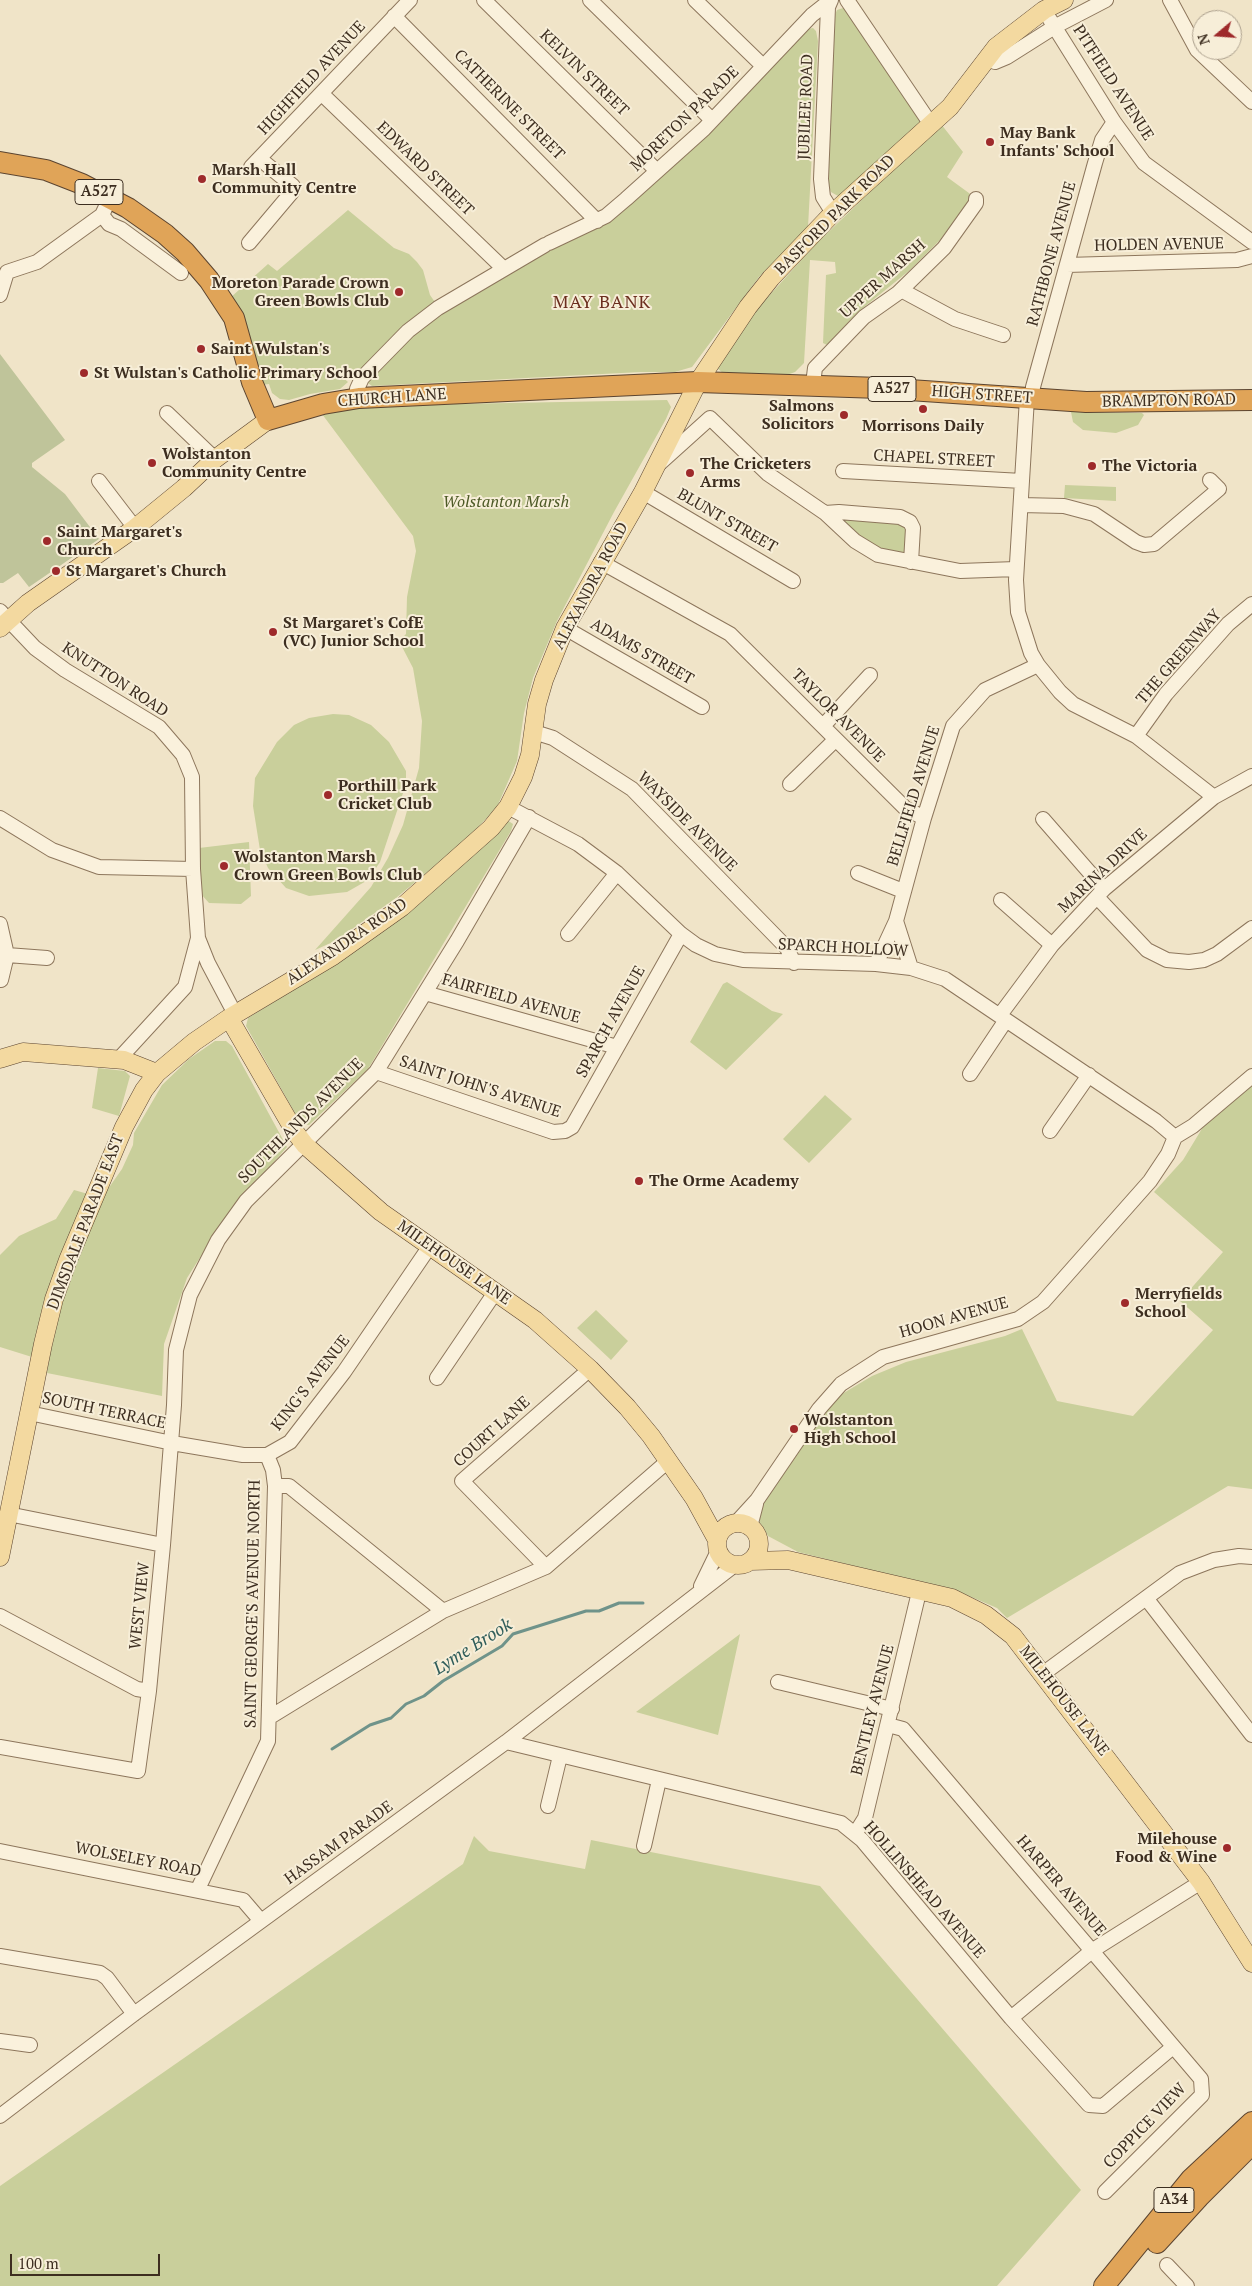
<!DOCTYPE html>
<html>
<head>
<meta charset="utf-8">
<style>
  body { margin:0 }
  #map { position:relative; width:1252px; height:2286px; overflow:hidden; background:#f0e4c8; font-family:"PT Serif",serif }
  canvas { display:block }
  .north { position:absolute; left:1192px; top:10px; width:50px; height:50px; box-sizing:border-box; background:#f7eed8; border:1px solid #ada18e; border-radius:50%; rotate:252deg; font-size:14px; font-weight:700; line-height:20px; text-align:center; color:#3d2e20 }
  .north::after { content:''; display:block; margin:auto; width:18px; height:22px; background:#9e2a2b; clip-path:polygon(50% 0,100% 100%,50% 72%,0 100%) }
  .scale { position:absolute; left:10px; top:2254px; width:150px; height:22px; box-sizing:border-box; border:2px solid #3d2e20; border-top:0; padding-left:6px; font-size:15px; line-height:18px; white-space:nowrap; color:#3d2e20; -webkit-text-stroke:4px #f7eed8; paint-order:stroke }
</style>
</head>
<body>
<div id="map">
<canvas width="1252" height="2286"></canvas>
<div class="north">N</div>
<div class="scale">100 m</div>
</div>
<script>
const g = document.querySelector('canvas').getContext('2d');
g.lineJoin = 'round';
function fill(path, color) { g.fillStyle = color; g.fill(path, 'evenodd'); }
const toPath = rows => new Path2D(rows.map(r => 'M' + r).join(''));
function trace(path, color, width, dash) { g.strokeStyle = color; g.lineWidth = width; g.lineCap = dash ? 'butt' : 'round'; g.setLineDash(dash || []); g.stroke(path); }
function label(font, color, halo, rows, align = 'center') {
  g.font = font + ' "PT Serif",serif'; g.lineWidth = 4; g.setLineDash([]); g.textBaseline = 'middle'; g.strokeStyle = halo; g.fillStyle = color; for (const [text, x, y, turn = 0] of rows) {
    g.save(); g.translate(x, y); g.rotate((+turn || 0) * Math.PI / 180); g.textAlign = isNaN(turn) ? turn : align; if (halo) g.strokeText(text, 0, 0); g.fillText(text, 0, 0); g.restore();
  }
}
fill(toPath([
  [846,7,921,122,843,196,838,196,831,192,826,181,833,19,837,10],
  [813,28,816,31,818,41,808,227,759,277,692,367,675,372,641,372,372,386,368,383,369,377,410,334,508,271,607,218,808,29],
  [941,124,963,152,947,177,973,196,940,240,910,270,858,312,827,345,823,343,826,275,836,273,835,262,810,260,804,363,795,372,784,376,723,373,718,369,718,363,756,310,817,243],
  [348,210,394,248,409,254,417,262,423,270,430,295,437,305,355,383,345,373,338,373,348,382,340,389,310,394,289,400,280,399,272,393,269,384,262,385,230,298,268,264,277,271],
  [667,400,671,407,666,419,614,512,557,621,533,678,524,713,517,761,497,807,466,840,396,898,335,941,315,950,371,887,388,858,403,825,419,768,422,721,413,668,399,641,406,634,407,597,416,551,413,536,322,414,351,406],
  [1071,412,1142,413,1144,415,1138,425,1116,433,1083,430,1073,422],
  [1065,485,1116,487,1116,501,1064,498],
  [825,513,910,522,911,562,878,555],
  [333,714,349,715,371,725,389,742,406,771,406,784,380,862,368,880,347,892,309,896,286,888,268,868,260,850,253,806,255,778,277,742,294,725,309,718],
  [507,820,513,824,511,831,368,1069,309,1125,301,1124,246,1026,248,1018,344,958],
  [249,842,251,896,241,904,209,903,201,894,199,848],
  [727,982,772,1011,783,1014,726,1070,690,1042,723,984],
  [215,1041,226,1041,232,1046,287,1147,224,1220,187,1278,164,1344,162,1396,47,1373,55,1318,103,1196,122,1169,133,1145,134,1133,162,1085,189,1059],
  [98,1068,125,1071,130,1076,119,1116,92,1108],
  [1252,1083,1252,1489,1228,1486,1007,1618,997,1608,962,1593,798,1552,768,1536,758,1520,760,1503,816,1419,842,1394,872,1376,906,1362,1005,1336,1022,1329,1057,1401,1133,1416,1213,1330,1180,1301,1223,1252,1154,1192,1183,1160,1203,1127],
  [825,1095,852,1119,809,1163,783,1139],
  [74,1190,88,1194,32,1357,0,1347,0,1255,19,1236,56,1219],
  [596,1310,628,1341,611,1360,577,1328],
  [740,1634,718,1735,636,1712],
  [474,1836,489,1851,585,1869,591,1840,820,1886,1081,2190,997,2286,0,2286,0,2186,463,1864]
]), '#c9cf9b');
fill(toPath([
  [0,354,65,440,32,463,32,467,65,494,99,539,29,587,18,573,3,583,0,583]
]), '#bfc49a');
trace(toPath([
  [332,1749,370,1725,391,1718,406,1704,424,1696,443,1681,502,1646,513,1634,586,1611,599,1611,619,1603,643,1603]
]), '#6f938a', 3);
const minor = toPath([
  [484,0,657,171],
  [590,0,712,120],
  [695,0,763,66],
  [831,0,828,7,821,179,823,197,833,213],
  [847,0,930,123],
  [1170,0,1197,50,1252,102],
  [1044,10,1114,122,1144,163,1252,242],
  [394,16,597,221],
  [986,59,995,62,1007,57,1056,26,1106,0],
  [322,94,503,268],
  [251,167,410,0],
  [102,215,109,224,121,229,181,273],
  [249,243,292,192,293,186,260,159],
  [549,243,606,216,626,199,704,129,812,15,831,0],
  [1067,265,1237,260,1252,256],
  [901,290,955,319,1003,335],
  [0,295,7,272,37,262,102,215,110,198],
  [813,384,815,368,864,317,898,293,944,248,976,203,976,199],
  [359,398,357,389,362,378,408,331,438,308,545,245],
  [1027,398,1016,580,1018,612,1031,653,1038,665,1060,692,1073,704,1136,736,1214,797],
  [1032,398,1033,387,1095,163,1102,140,1114,122],
  [167,413,215,459],
  [660,463,710,418,768,474,825,513,855,541,878,555,960,571,1016,569],
  [843,471,1022,481],
  [99,481,135,528],
  [643,492,793,581],
  [1021,505,1064,506,1094,514,1136,542,1144,545,1154,544,1219,489,1210,480],
  [825,513,839,512,900,517,910,522,913,528,911,562],
  [601,562,730,634,905,808,924,818],
  [0,611,35,648,65,670,159,727,183,755,192,777,193,869,198,938,185,987,118,1060],
  [565,628,702,707],
  [824,725,870,675],
  [534,732,553,738,632,789,787,948,794,963],
  [1136,736,1166,694,1228,624,1252,604],
  [790,784,835,740],
  [508,807,578,844,617,873,681,934,696,945,715,954,743,960,876,964,911,968,945,979,1156,1121,1175,1137],
  [0,818,52,850,99,867,193,869],
  [1043,819,1104,889],
  [858,873,903,891],
  [1097,897,1147,950,1167,960,1189,962,1204,960,1217,954,1252,928],
  [1001,900,1052,945],
  [896,921,911,968],
  [0,924,7,955,1,980],
  [568,934,617,873],
  [198,938,208,963,235,1014],
  [7,955,47,958],
  [876,964,896,921,924,818,953,726,985,690,1038,665],
  [425,993,617,1047],
  [1000,1015,1052,945,1104,889,1214,797,1252,776],
  [376,1072,553,1132,565,1131,572,1127,681,934],
  [970,1074,1006,1020],
  [1050,1131,1089,1075],
  [1175,1137,1193,1126,1252,1076],
  [437,1378,496,1291],
  [29,1413,172,1443,243,1455,267,1455,290,1442,344,1372,430,1246],
  [275,1486,289,1486,443,1611],
  [8,1514,163,1545],
  [736,1523,757,1500,819,1409,841,1384,883,1357,1018,1319,1043,1302,1150,1181,1168,1154,1175,1137],
  [750,1527,756,1504],
  [546,1567,462,1481,590,1369],
  [701,1586,718,1551],
  [1146,1598,1252,1735],
  [0,1616,137,1689,149,1691],
  [1044,1673,1180,1573,1214,1560,1239,1556,1252,1557],
  [778,1682,892,1709],
  [270,1717,443,1611,546,1567,668,1461],
  [888,1725,903,1729,1201,2079,1202,2095,1105,2192],
  [506,1742,841,1823,862,1840,1011,2018,1089,2105,1103,2106,1173,2047],
  [0,1747,138,1771,149,1691,163,1545,174,1405,176,1350,190,1295,218,1240,246,1201,376,1072,457,941,529,817],
  [548,1806,560,1756],
  [855,1834,865,1818,919,1592],
  [644,1846,659,1780],
  [0,1851,243,1900,261,1921],
  [198,1889,268,1741,275,1486,273,1470,267,1455],
  [0,1956,100,1973,107,1978,134,2014],
  [1011,2018,1093,1950,1201,1882],
  [0,2041,30,2045],
  [0,2116,134,2014,506,1742,736,1564],
  [1167,2265,1187,2286]
]);
const major = toPath([
  [0,628,28,603,135,528,184,488,215,459,268,420],
  [229,1018,295,1132,305,1145,381,1212,535,1320,590,1369,627,1407,651,1436,694,1498,717,1540],
  [0,1059,23,1052,124,1060,157,1073],
  '717 1544a21 21 0 1 1 42 0a21 21 0 1 1-42 0Z',
  [0,1557,43,1344,54,1299,68,1260,124,1127,144,1090,157,1073,194,1042,229,1018,333,956,402,907,491,828,508,807,523,777,530,755,537,704,544,680,565,628,643,492,698,382,748,307,771,278,833,213,950,107,996,47,1044,10,1064,0],
  [750,1561,788,1560,952,1598,986,1615,1013,1636,1201,1882,1252,1963]
]);
const highway = toPath([
  [0,162,46,170,82,184,128,208,165,234,185,252,209,280,234,318,252,382,268,420,323,404,359,398,698,382,880,388,1086,402,1252,400],
  [1157,2243,1199,2197,1252,2144],
  [1104,2286,1191,2179,1252,2122]
]);
trace(minor, '#8d765c', 16);
trace(major, '#5b4430', 19);
trace(highway, '#5b4430', 22);
trace(minor, '#faf1dc', 14);
trace(major, '#f3d9a0', 18);
trace(highway, '#e0a458', 20);
for (const [x, y, r, color] of [
  [990,142,5,"#9e2a2b"],
  [202,179,5,"#9e2a2b"],
  [399,292,5,"#9e2a2b"],
  [201,349,5,"#9e2a2b"],
  [84,373,5,"#9e2a2b"],
  [923,409,5,"#9e2a2b"],
  [844,415,5,"#9e2a2b"],
  [152,463,5,"#9e2a2b"],
  [1092,466,5,"#9e2a2b"],
  [690,473,5,"#9e2a2b"],
  [47,541,5,"#9e2a2b"],
  [56,571,5,"#9e2a2b"],
  [273,632,5,"#9e2a2b"],
  [328,795,5,"#9e2a2b"],
  [224,866,5,"#9e2a2b"],
  [639,1181,5,"#9e2a2b"],
  [1125,1303,5,"#9e2a2b"],
  [794,1429,5,"#9e2a2b"],
  [1227,1848,5,"#9e2a2b"]
]) { const dot = new Path2D(); dot.arc(x, y, r, 0, 2 * Math.PI); g.fillStyle = color; g.fill(dot); trace(dot, '#f7eed8', 2); }
for (const [x, y, w] of [
  [99,192,48],
  [892,389,48],
  [1174,2200,40]
]) { const box = new Path2D(); box.roundRect(x - w / 2, y - 12.5, w, 25, 4); g.fillStyle = '#f7eed8'; g.fill(box); trace(box, '#3d2e20', 1); }
label('bold 15px', '#3d2e20', null, [
  ["A527",99,192],
  ["A527",892,389],
  ["A34",1174,2200]
]);
label('16px', '#3d2e20', '#f7eed8', [
  ["KELVIN STREET",584,73,44],
  ["HIGHFIELD AVENUE",312,78,-47],
  ["PITFIELD AVENUE",1113,83,57],
  ["CATHERINE STREET",509,105,45],
  ["JUBILEE ROAD",806,107,-88],
  ["MORETON PARADE",685,119,-44],
  ["EDWARD STREET",425,169,44],
  ["BASFORD PARK ROAD",835,215,-45],
  ["HOLDEN AVENUE",1159,245,-1],
  ["RATHBONE AVENUE",1052,254,-75],
  ["UPPER MARSH",883,279,-42],
  ["HIGH STREET",982,395,4],
  ["CHURCH LANE",392,398,-4],
  ["BRAMPTON ROAD",1169,401,-1],
  ["CHAPEL STREET",934,459,3],
  ["BLUNT STREET",727,521,30],
  ["ALEXANDRA ROAD",591,586,-62],
  ["ADAMS STREET",642,652,30],
  ["THE GREENWAY",1179,657,-49],
  ["KNUTTON ROAD",115,680,33],
  ["TAYLOR AVENUE",838,716,45],
  ["BELLFIELD AVENUE",914,796,-73],
  ["WAYSIDE AVENUE",687,822,45],
  ["MARINA DRIVE",1103,871,-43],
  ["ALEXANDRA ROAD",347,942,-34],
  ["SPARCH HOLLOW",843,948,3],
  ["FAIRFIELD AVENUE",511,999,16],
  ["SPARCH AVENUE",611,1022,-61],
  ["SAINT JOHN'S AVENUE",480,1087,18],
  ["SOUTHLANDS AVENUE",301,1121,-45],
  ["DIMSDALE PARADE EAST",86,1222,-69],
  ["MILEHOUSE LANE",454,1263,35],
  ["HOON AVENUE",954,1318,-16],
  ["KING'S AVENUE",311,1383,-52],
  ["SOUTH TERRACE",104,1411,12],
  ["COURT LANE",492,1432,-42],
  ["SAINT GEORGE'S AVENUE NORTH",253,1604,-89],
  ["WEST VIEW",140,1606,-84],
  ["MILEHOUSE LANE",1064,1701,52],
  ["BENTLEY AVENUE",873,1710,-76],
  ["HASSAM PARADE",339,1843,-36],
  ["WOLSELEY ROAD",138,1860,11],
  ["HARPER AVENUE",1061,1886,49],
  ["HOLLINSHEAD AVENUE",924,1890,49],
  ["COPPICE VIEW",1145,2126,-46]
]);
label('bold 16px', '#3d2e20', '#f7eed8', [
  ["May Bank",1000,133],
  ["Infants' School",1000,151],
  ["Marsh Hall",212,170],
  ["Community Centre",212,188],
  ["Moreton Parade Crown",389,283,"right"],
  ["Green Bowls Club",389,301,"right"],
  ["Saint Wulstan's",211,349],
  ["St Wulstan's Catholic Primary School",94,373],
  ["Salmons",834,406,"right"],
  ["Solicitors",834,424,"right"],
  ["Morrisons Daily",923,426,"center"],
  ["Wolstanton",162,454],
  ["Community Centre",162,472],
  ["The Cricketers",700,464],
  ["Arms",700,482],
  ["The Victoria",1102,466],
  ["Saint Margaret's",57,532],
  ["Church",57,550],
  ["St Margaret's Church",66,571],
  ["St Margaret's CofE",283,623],
  ["(VC) Junior School",283,641],
  ["Porthill Park",338,786],
  ["Cricket Club",338,804],
  ["Wolstanton Marsh",234,857],
  ["Crown Green Bowls Club",234,875],
  ["The Orme Academy",649,1181],
  ["Merryfields",1135,1294],
  ["School",1135,1312],
  ["Wolstanton",804,1420],
  ["High School",804,1438],
  ["Milehouse",1217,1839,"right"],
  ["Food & Wine",1217,1857,"right"]
], 'left');
label('italic 16px', '#4d5a26', '#f7eed8', [
  ["Wolstanton Marsh",506,502]
]);
g.letterSpacing = '1px';
label('18px', '#6b2e1e', '#f7eed8', [
  ["MAY BANK",602,303]
]);
g.letterSpacing = '0px';
label('italic 18px', '#2f5d5a', '#f7eed8', [
  ["Lyme Brook",473,1647,-32]
]);
</script>
</body>
</html>
